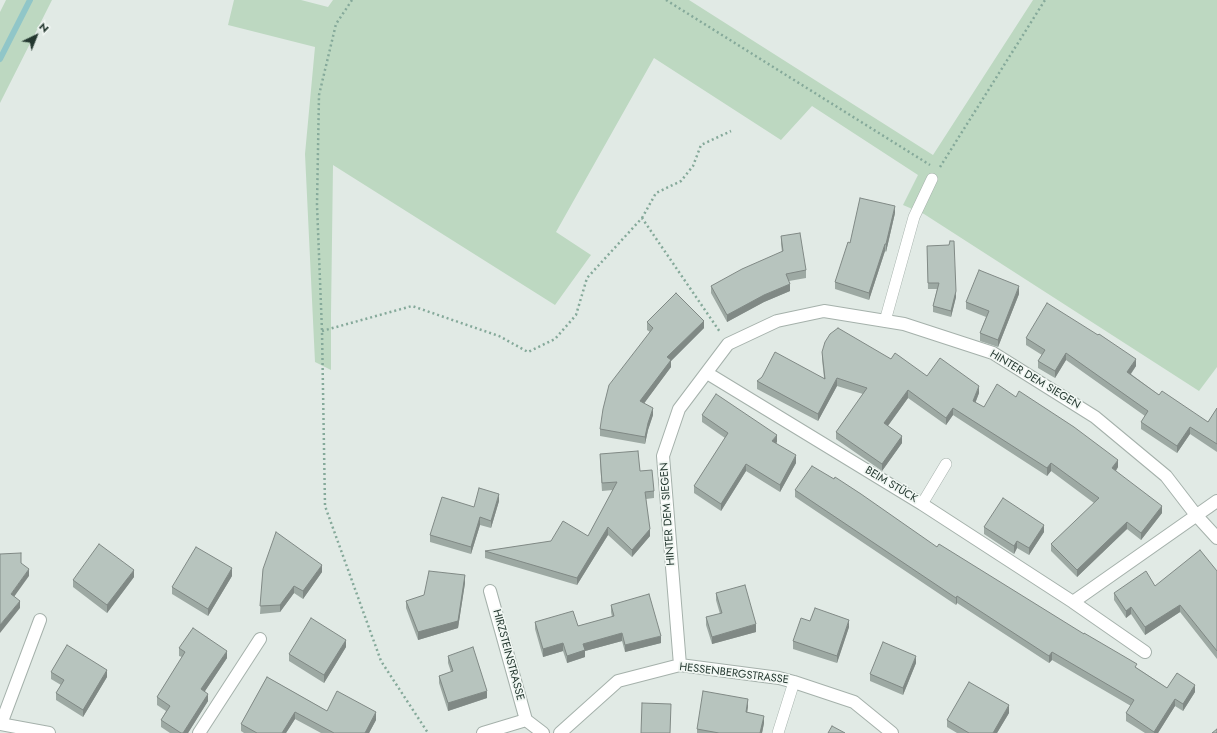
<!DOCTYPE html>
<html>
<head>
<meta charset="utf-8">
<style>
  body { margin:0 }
  #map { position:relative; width:1217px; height:733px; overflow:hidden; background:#e1eae5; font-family:Jost,sans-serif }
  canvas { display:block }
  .north { position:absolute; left:16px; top:16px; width:40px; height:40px; -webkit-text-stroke:3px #f1f7f3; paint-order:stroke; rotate:43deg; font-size:11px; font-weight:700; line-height:16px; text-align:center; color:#243830 }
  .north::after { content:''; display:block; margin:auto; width:14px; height:18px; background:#243830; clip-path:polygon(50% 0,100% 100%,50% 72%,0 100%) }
</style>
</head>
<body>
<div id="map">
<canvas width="1217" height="733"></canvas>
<div class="north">N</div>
</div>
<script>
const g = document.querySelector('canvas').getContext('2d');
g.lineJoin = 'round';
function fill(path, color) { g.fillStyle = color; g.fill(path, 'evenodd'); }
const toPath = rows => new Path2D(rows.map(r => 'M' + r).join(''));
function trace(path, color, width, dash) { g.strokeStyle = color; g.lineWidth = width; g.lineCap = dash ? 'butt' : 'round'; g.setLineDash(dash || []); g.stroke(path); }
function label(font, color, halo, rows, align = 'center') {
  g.font = font + ' Jost,sans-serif'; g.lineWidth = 3.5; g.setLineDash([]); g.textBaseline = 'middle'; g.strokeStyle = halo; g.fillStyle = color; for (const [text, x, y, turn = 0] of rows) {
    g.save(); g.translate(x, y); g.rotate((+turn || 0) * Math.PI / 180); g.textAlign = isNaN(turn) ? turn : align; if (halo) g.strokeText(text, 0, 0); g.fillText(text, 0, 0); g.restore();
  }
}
fill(toPath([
  [6,0,52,0,0,103,0,12],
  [234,0,301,0,328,7,333,0,689,0,933,155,1033,0,1217,0,1217,367,1199,391,924,214,903,205,918,175,812,106,781,140,654,58,556,232,591,255,555,305,333,165,331,314,331,370,315,362,305,154,315,47,228,25]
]), '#bdd8c1');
trace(toPath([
  [0,59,30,0]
]), '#90c6c8', 6);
const service = toPath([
  [885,321,914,217,932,179],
  [922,504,946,464],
  [778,733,794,682]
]);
const minor = toPath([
  [707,373,922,504,1073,602,1217,501],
  [490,591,526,720],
  [1073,602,1145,652],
  [680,665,663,456,679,409,728,344,777,321,824,311,904,324,993,353,1095,417,1166,476,1196,515,1217,538],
  [0,724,49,733],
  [1,724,40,620],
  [199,733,260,639],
  [483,733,526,720,543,733],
  [560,733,618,681,680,665,779,678,794,682,854,702,892,733]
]);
trace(service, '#a5b1ab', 12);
trace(minor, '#a5b1ab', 14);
trace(toPath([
  [352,0,336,24,319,95,317,205,322,331,325,506,381,661,428,733],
  [666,0,930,165],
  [940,167,1045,0],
  [642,218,656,193,681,181,693,166,701,145,731,131],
  [322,331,412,306,499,336,528,352,555,339,576,315,587,278,642,218,720,332]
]), '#85a99a', 2.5, [2, 3]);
trace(service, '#fff', 11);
trace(minor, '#fff', 12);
fill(toPath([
  [895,213,886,252,885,251,869,300,835,289,835,282,850,243],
  [781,236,806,270,806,278,789,281,790,291,764,302,727,322,711,293,711,286,782,252,781,244],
  [927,246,956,297,951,317,933,312,933,306,937,289,928,289],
  [1019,294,998,347,980,341,980,333,986,317,966,309,966,302],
  [647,322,704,328,671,361,671,367,644,403,653,415,648,430,645,444,600,436,600,429,650,332,647,330],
  [1026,338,1136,366,1131,374,1159,395,1208,422,1217,408,1217,452,1190,434,1177,453,1141,429,1141,422,1145,416,1066,360,1055,378,1038,368,1038,361,1042,355,1026,345],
  [822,352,891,359,927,376,979,393,975,403,1118,467,1116,471,1162,513,1141,540,1127,529,1077,577,1051,551,1051,544,1094,503,1051,471,1047,476,953,415,946,425,908,398,888,426,902,443,882,471,836,439,836,432,863,394,837,386,818,421,757,389,757,381,762,377,824,378,822,359],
  [702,415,777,442,776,443,796,463,780,492,746,471,721,511,694,493,694,486,725,438,702,422],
  [600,454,640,471,654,491,654,498,646,499,650,536,632,557,608,535,577,585,485,558,485,551,588,536,613,490,602,491,600,462],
  [795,490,937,547,1137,668,1167,688,1195,692,1183,711,1175,706,1158,733,1145,733,1126,721,1126,713,1131,706,1052,660,1049,663,957,603,956,605,795,497],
  [499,501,491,528,480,525,471,554,430,542,430,535,474,507],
  [984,527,1044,532,1029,555,1017,548,1014,554,984,534],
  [263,569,322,572,303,599,294,593,280,612,260,614],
  [1217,571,1217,659,1180,612,1145,635,1131,614,1126,618,1114,600,1114,593,1155,586],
  [232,576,208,616,172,594,172,587],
  [134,577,107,613,73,587,73,580],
  [465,583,458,628,418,640,406,608,406,601],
  [716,593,756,632,712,644,706,625,706,617,720,614,716,600],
  [611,605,661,643,625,652,622,641,585,651,585,657,567,663,563,651,543,657,535,629,535,622,578,626,612,617,611,612],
  [849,627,837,663,793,649,793,641],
  [346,647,324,683,289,661,289,654],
  [179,648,227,658,205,691,208,701,188,733,170,733,161,727,161,720,166,711,157,705,157,697,182,657,179,656],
  [448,656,487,698,448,711,439,683,439,676,451,672,448,663],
  [916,663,903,695,870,681,870,674],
  [51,672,107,677,83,717,56,700,56,693,61,685,51,679],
  [267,677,327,711,376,720,369,733,321,733,295,719,286,733,244,733,241,731,241,724],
  [748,706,747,713,764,723,762,733,697,733,697,729],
  [1009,713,997,733,957,733,947,727,947,720]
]), '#9da9a3');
fill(toPath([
  [895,206,895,213,886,252,886,244],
  [885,244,885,251,869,300,869,293],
  [790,284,790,291,764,302,727,322,727,315,764,295],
  [1019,286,1019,294,998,347,998,340],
  [956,291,956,297,951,317,951,311],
  [704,321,704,328,671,361,671,367,640,409,640,401,667,357],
  [1066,353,1066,360,1055,378,1055,371],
  [1136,359,1136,366,1127,379,1127,372],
  [837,378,837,386,818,421,818,414],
  [979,386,979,393,973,409,973,401],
  [908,390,908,398,884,431,884,423],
  [653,408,653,415,648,430,645,444,645,437,648,423],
  [953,408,953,415,946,425,946,418],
  [1190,427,1190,434,1177,453,1177,446],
  [777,435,777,442,772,448,772,441],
  [902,436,902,443,882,471,882,464],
  [796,455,796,463,780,492,780,485],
  [1118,460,1118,467,1112,476,1112,468],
  [1051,463,1051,471,1047,476,1047,468],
  [746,464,746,471,721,511,721,504],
  [499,494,499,501,491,528,491,521],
  [1162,506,1162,513,1141,540,1141,533],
  [480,517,480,525,471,554,471,547],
  [1127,522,1127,529,1077,577,1077,570],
  [1044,525,1044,532,1029,555,1029,548],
  [608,527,608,535,577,585,577,578],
  [650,529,650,536,632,557,632,550],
  [1017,541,1017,548,1014,554,1014,546],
  [322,565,322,572,303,599,303,591],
  [232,568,232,576,208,616,208,609],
  [29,569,29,576,11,601,11,594],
  [134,570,134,577,107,613,107,605],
  [465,575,465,583,458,628,418,640,418,632],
  [294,586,294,593,280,612,280,605],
  [957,596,957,603,956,605,956,598],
  [20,601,20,608,0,633,0,625],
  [1180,605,1180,612,1145,635,1145,627],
  [1131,607,1131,614,1126,618,1126,611],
  [849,620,849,627,837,663,837,656],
  [756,624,756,632,712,644,712,637],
  [622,633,622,641,585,651,585,657,567,663,567,656,583,644],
  [661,636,661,643,625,652,625,645],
  [346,640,346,647,324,683,324,675],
  [563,643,563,651,543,657,543,649],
  [227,651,227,658,201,697,201,689],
  [1052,652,1052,660,1049,663,1049,656],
  [916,656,916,663,903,695,903,688],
  [107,670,107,677,83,717,83,710],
  [1195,685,1195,692,1183,711,1183,704],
  [487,691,487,698,448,711,448,703],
  [208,694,208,701,188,733,183,733],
  [748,699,748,706,746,720,746,712],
  [1175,699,1175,706,1158,733,1154,733,1154,732],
  [1009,705,1009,713,997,733,993,733],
  [295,712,295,719,286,733,282,733],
  [376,712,376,720,369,733,365,733],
  [764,716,764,723,762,733,760,733]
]), '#808985');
const building = toPath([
  [860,198,895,206,886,244,885,244,869,293,835,282,848,242,850,243,860,198],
  [800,233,806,270,786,274,790,284,764,295,727,315,711,286,742,269,783,251,781,236,800,233],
  [950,241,954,241,956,291,951,311,933,306,939,283,928,283,927,246,949,245,950,241],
  [979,270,1019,286,998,340,980,333,989,311,966,302,979,270],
  [676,293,704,321,667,357,671,360,640,401,653,408,648,423,645,437,600,429,603,409,609,385,653,328,647,322,676,293],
  [1047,303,1098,335,1099,334,1136,359,1127,372,1159,395,1162,391,1208,422,1217,408,1217,444,1190,427,1177,446,1141,422,1148,411,1066,353,1055,371,1038,361,1045,350,1026,338,1047,303],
  [838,328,891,359,895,353,927,376,940,358,979,386,973,401,984,407,997,384,1016,397,1019,391,1074,427,1118,460,1112,468,1162,506,1141,533,1127,522,1077,570,1051,544,1099,498,1051,463,1047,468,953,408,946,418,908,390,884,423,902,436,882,464,836,432,867,388,837,378,818,414,757,381,762,377,775,352,825,379,822,352,825,342,830,334,838,328],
  [716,394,777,435,772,441,796,455,780,485,746,464,721,504,694,486,728,433,702,415,716,394],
  [638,451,640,471,652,470,654,491,645,492,650,529,632,550,608,527,577,578,485,551,551,541,563,521,588,536,617,482,602,483,600,454,638,451],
  [812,466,834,479,835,477,861,494,937,547,939,544,1084,634,1084,633,1137,664,1135,667,1167,688,1177,673,1195,685,1183,704,1175,699,1154,732,1126,713,1134,700,1052,652,1049,656,957,596,956,598,795,490,812,466],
  [479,488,499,494,491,521,480,517,471,547,430,535,442,497,474,507,479,488],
  [1003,498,1044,525,1029,548,1017,541,1014,546,984,527,1003,498],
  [276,532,322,565,303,591,294,586,280,605,260,606,263,569,276,532],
  [99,544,134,570,107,605,73,580,99,544],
  [196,547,232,568,208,609,172,587,196,547],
  [1200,550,1217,571,1217,651,1180,605,1145,627,1131,607,1126,611,1114,593,1146,571,1155,586,1200,550],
  [21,553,21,563,29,569,11,594,20,601,0,625,0,554,21,553],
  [429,571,465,575,458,621,418,632,406,601,424,595,429,571],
  [745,585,756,624,712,637,706,617,722,613,716,593,745,585],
  [649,594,661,636,625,645,622,633,583,644,585,650,567,656,563,643,543,649,535,622,573,611,578,626,614,616,611,605,649,594],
  [815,608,849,620,837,656,793,641,801,618,810,621,815,608],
  [311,618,346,640,324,675,289,654,311,618],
  [193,628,227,651,201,689,208,694,183,733,181,733,161,720,170,706,157,697,185,652,179,648,193,628],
  [883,642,916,656,903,688,870,674,883,642],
  [67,645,107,670,83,710,56,693,64,680,51,672,67,645],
  [473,647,487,691,448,703,439,676,453,671,448,656,473,647],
  [267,677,327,711,337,691,376,712,365,733,334,733,295,712,282,733,257,733,241,724,267,677],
  [969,682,1009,705,993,733,969,733,947,720,969,682],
  [703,691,748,699,746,712,764,716,760,733,719,733,697,729,703,691],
  [642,703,671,704,670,733,641,733,642,703],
  [832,726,845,733,828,733,832,726],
  [1217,729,1217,733,1212,733,1217,729]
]);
fill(building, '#b7c4be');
trace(building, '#808985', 1);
label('11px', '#243830', '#f1f7f3', [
  ["HINTER DEM SIEGEN",1035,380,31],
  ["BEIM STÜCK",891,485,31],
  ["HINTER DEM SIEGEN",668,514,-94],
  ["HIRZSTEINSTRASSE",508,655,75],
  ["HESSENBERGSTRASSE",734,674,7]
]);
</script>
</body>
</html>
